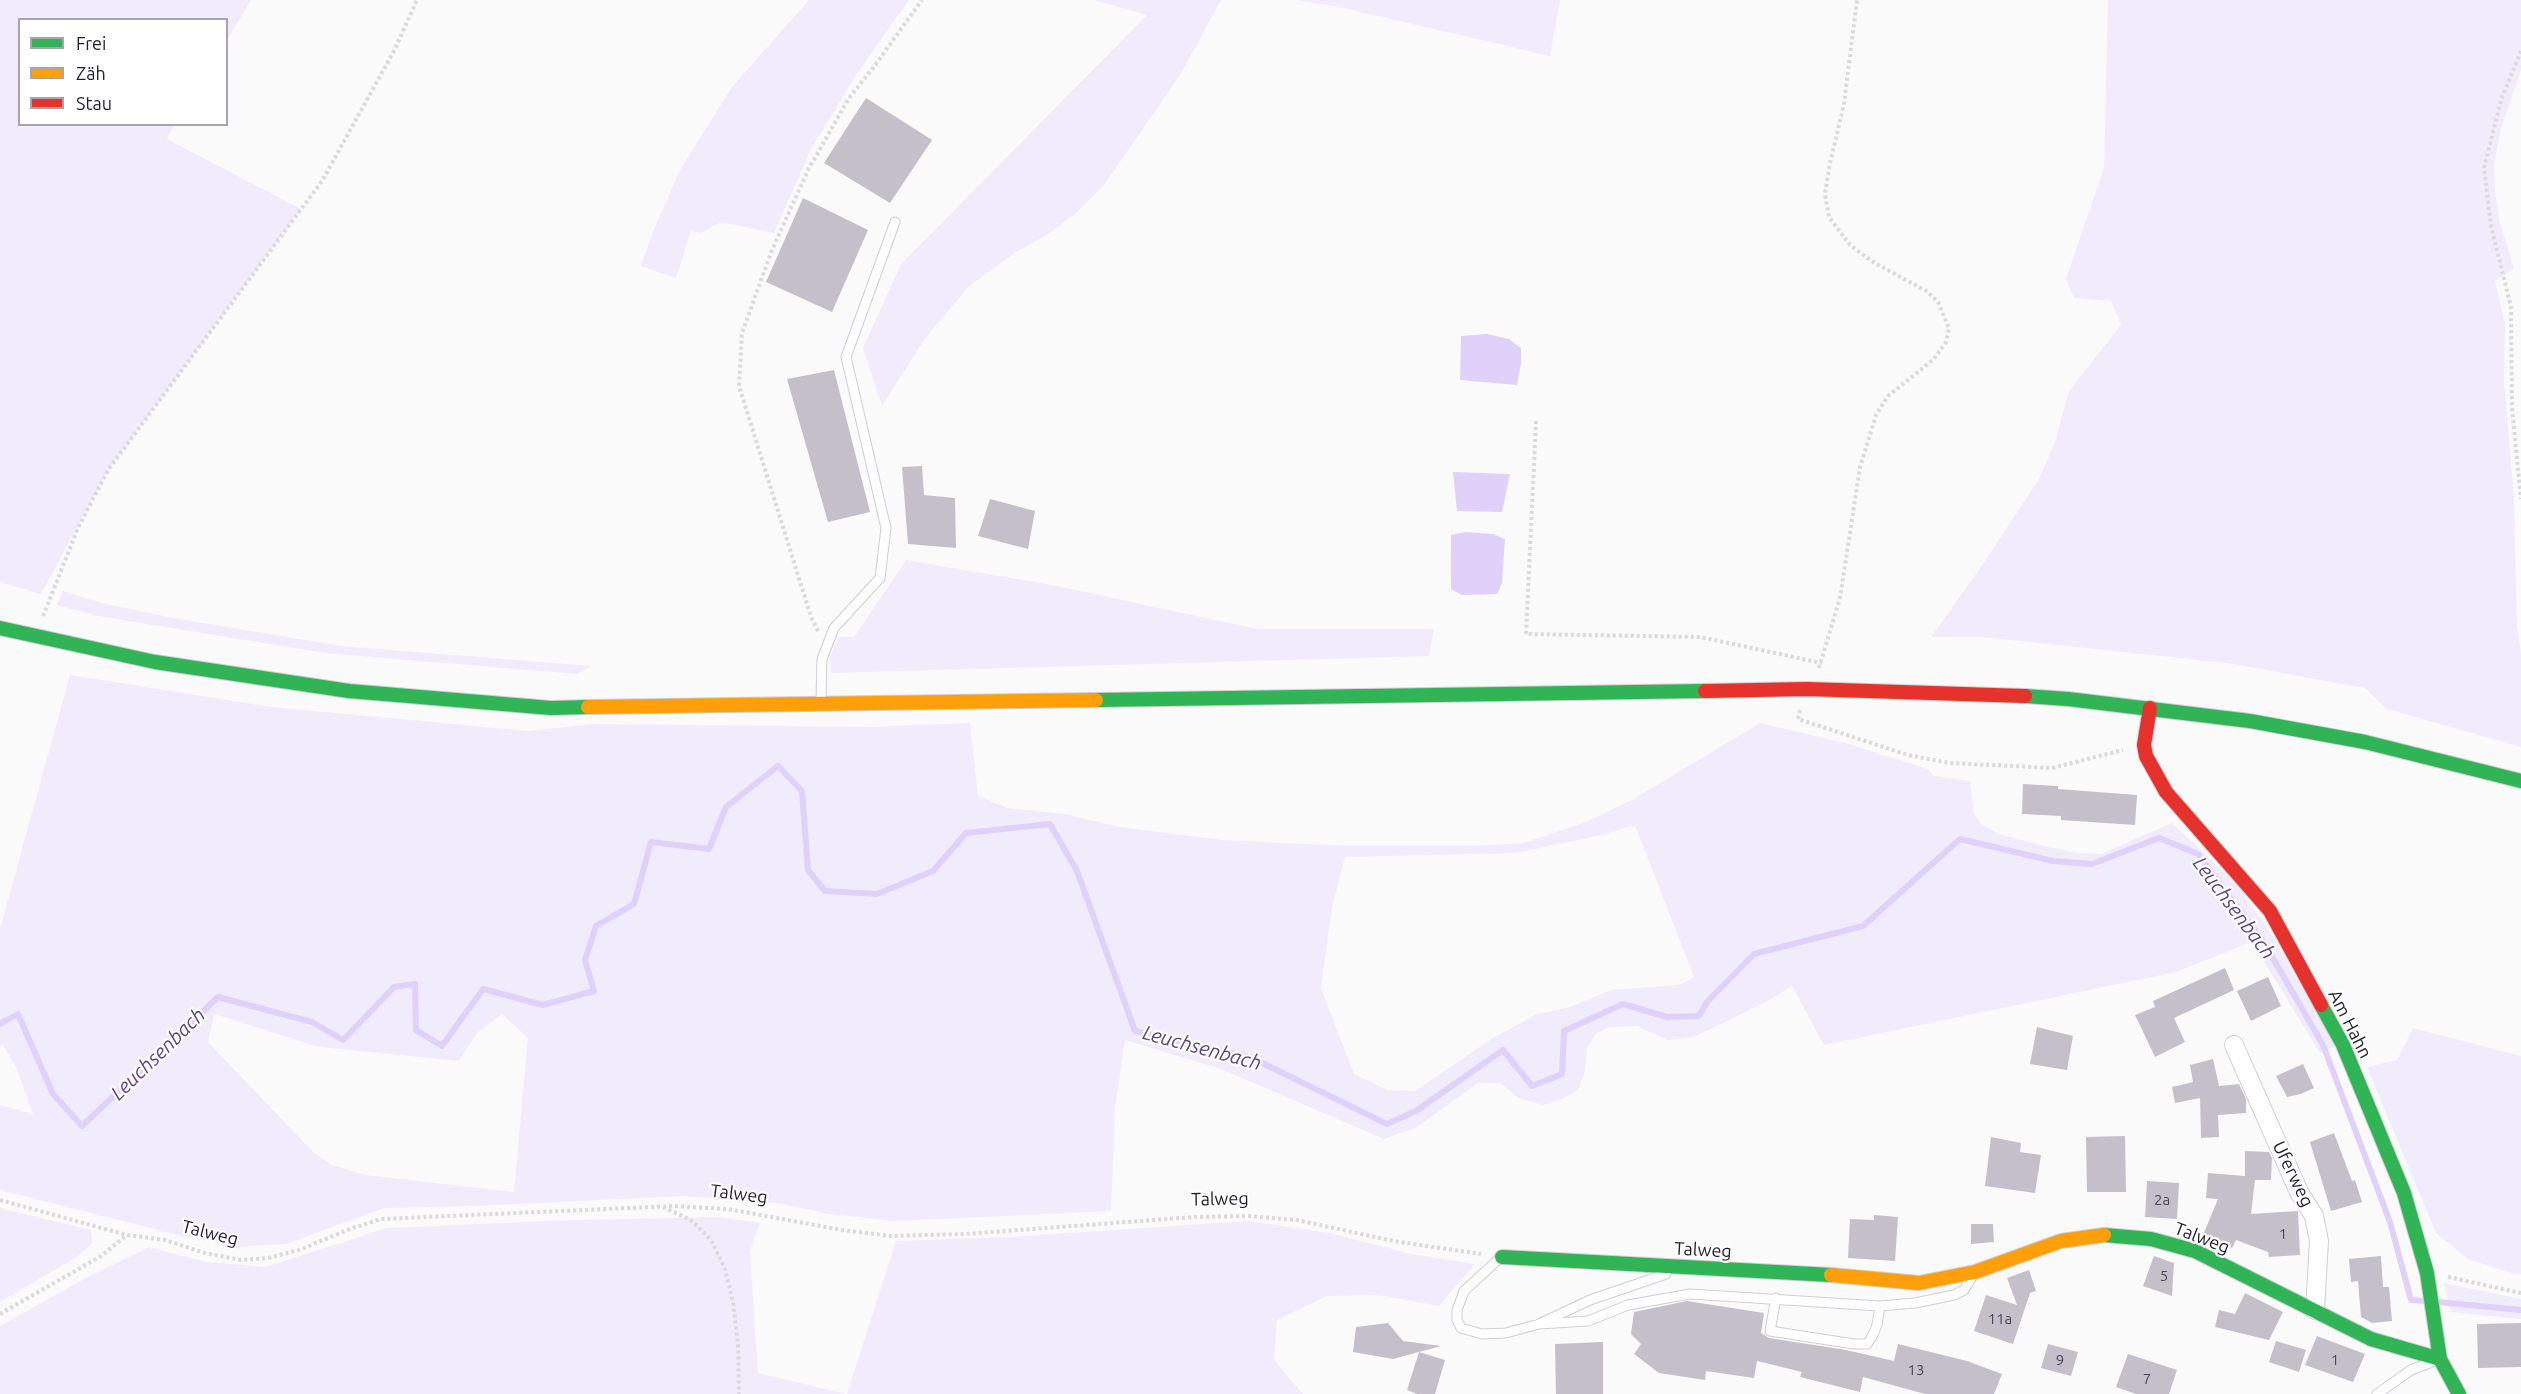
<!DOCTYPE html>
<html>
<head>
<meta charset="utf-8">
<style>
  body { margin:0 }
  #map { position:relative; width:2521px; height:1394px; overflow:hidden; background:#fafafa; font-family:Ubuntu,sans-serif }
  canvas { display:block }
  .legend { position:absolute; left:18px; top:18px; width:210px; height:108px; box-sizing:border-box; background:#fff; border:2px solid #a7a5aa; margin:0; padding:8px 10px; list-style:none; font-size:18px; color:#221d2a }
  .legend li { display:flex; align-items:center; gap:12px; height:30px }
  .legend b { width:30px; border:2px solid #a7a5aa }
</style>
</head>
<body>
<div id="map">
<canvas width="2521" height="1394"></canvas>
<ul class="legend">
<li><b style="height:8px;background:#30b455"></b>Frei</li>
<li><b style="height:8px;background:#ff9f0a"></b>Zäh</li>
<li><b style="height:8px;background:#e5322d"></b>Stau</li>
</ul>
</div>
<script>
const g = document.querySelector('canvas').getContext('2d');
g.lineJoin = 'round';
function fill(path, color) { g.fillStyle = color; g.fill(path, 'evenodd'); }
const toPath = rows => new Path2D(rows.map(r => 'M' + r).join(''));
function trace(path, color, width, dash) { g.strokeStyle = color; g.lineWidth = width; g.lineCap = dash ? 'butt' : 'round'; g.setLineDash(dash || []); g.stroke(path); }
function label(font, color, halo, rows, align = 'center') {
  g.font = font + ' Ubuntu,sans-serif'; g.lineWidth = 4.5; g.setLineDash([]); g.textBaseline = 'middle'; g.strokeStyle = halo; g.fillStyle = color; for (const [text, x, y, turn = 0] of rows) {
    g.save(); g.translate(x, y); g.rotate((+turn || 0) * Math.PI / 180); g.textAlign = isNaN(turn) ? turn : align; if (halo) g.strokeText(text, 0, 0); g.fillText(text, 0, 0); g.restore();
  }
}
fill(toPath([
  [0,0,251,0,227,40,226,20,20,20,20,124,175,125,167,139,301,209,108,470,41,594,0,582],
  [809,0,909,0,858,72,811,149,774,233,720,222,701,233,691,231,676,278,641,266,654,229,680,170,732,87],
  [1094,0,1221,0,1180,75,1104,185,1076,213,1050,233,1013,254,968,287,924,340,882,406,863,348,901,264,1147,15],
  [1295,0,1560,0,1550,56,1335,6],
  [2108,0,2521,0,2521,70,2501,129,2494,165,2495,192,2499,219,2514,269,2495,281,2505,323,2504,380,2514,498,2517,626,2521,653,2521,747,2387,709,2365,688,2227,663,1982,637,1931,637,1979,570,2039,479,2055,442,2069,391,2121,325,2111,301,2074,298,2066,279,2104,168],
  [906,560,1057,586,1257,629,1434,629,1429,656,831,673,830,656,839,637,854,637],
  [63,591,102,603,173,618,341,646,593,666,576,674,325,653,98,616,57,605],
  [70,675,271,707,529,731,592,724,870,727,970,723,978,796,1007,808,1065,814,1119,827,1222,840,1348,846,1478,846,1524,843,1586,822,1632,800,1760,723,1849,744,1928,769,1934,776,1970,781,1974,814,1983,825,1998,834,2045,846,2077,853,2101,854,2172,823,2234,881,2270,932,2336,1046,2320,1053,2252,942,2176,972,1824,1045,1792,986,1766,1002,1694,1037,1668,1040,1636,1026,1609,1027,1596,1034,1587,1047,1585,1071,1578,1090,1565,1098,1543,1105,1519,1098,1500,1083,1478,1083,1417,1127,1384,1139,1221,1069,1125,1040,1115,1109,1111,1211,896,1221,829,1214,777,1203,683,1196,474,1206,384,1208,286,1244,238,1247,182,1236,0,1190,0,1105,33,1114,17,1069,3,1045,0,1046,0,929],
  [1635,825,1694,977,1679,985,1611,990,1570,1007,1537,1014,1493,1038,1415,1091,1387,1090,1354,1074,1321,988,1332,908,1345,857,1516,853,1602,835],
  [214,1014,319,1047,459,1061,477,1033,502,1014,528,1038,514,1192,365,1175,332,1165,312,1151,208,1042],
  [2413,1028,2521,1056,2521,1274,2514,1274,2468,1259,2436,1233,2367,1067,2397,1060],
  [0,1208,91,1230,92,1243,77,1257,0,1302],
  [718,1217,760,1223,750,1251,758,1373,847,1394,896,1241,1009,1237,1248,1221,1330,1233,1411,1254,1475,1264,1439,1306,1378,1295,1327,1296,1277,1320,1274,1360,1303,1394,0,1394,0,1326,84,1279,149,1247,206,1262,265,1267,387,1228,571,1220],
  [2444,1283,2521,1299,2521,1319,2451,1312]
]), '#f1ecfc');
fill(toPath([
  [1487,334,1509,339,1521,348,1521,363,1517,385,1460,380,1461,336],
  [1453,472,1510,474,1502,512,1457,511],
  [1465,532,1493,534,1505,539,1502,583,1497,594,1462,595,1451,589,1451,535]
]), '#dfd1f9');
trace(toPath([
  [0,1024,18,1014,53,1094,82,1126,218,997,312,1022,343,1040,394,987,415,984,416,1030,442,1046,483,989,543,1005,594,991,585,960,596,926,634,904,651,842,709,849,726,807,778,766,802,791,808,870,825,891,877,894,933,871,966,833,1050,824,1077,871,1135,1031,1252,1058,1387,1124,1416,1111,1503,1050,1532,1086,1562,1074,1564,1031,1623,1004,1667,1017,1699,1016,1707,1002,1754,954,1863,926,1960,839,2053,861,2092,864,2159,838,2198,854,2263,941,2323,1045,2390,1222,2411,1300,2425,1301],
  [2438,1302,2521,1310]
]), '#dfd1f9', 6);
fill(toPath([
  [866,98,932,140,890,203,824,163],
  [803,198,868,230,832,312,766,282],
  [834,370,870,512,828,522,787,379],
  [922,466,924,495,955,498,956,548,908,544,902,467],
  [990,499,1035,511,1028,549,978,536],
  [2023,784,2058,786,2058,789,2137,795,2135,825,2061,820,2061,816,2022,814],
  [2225,968,2234,990,2174,1018,2185,1042,2155,1057,2135,1015,2155,1007,2153,1001],
  [2268,977,2281,1006,2251,1021,2237,991],
  [2037,1027,2073,1036,2067,1070,2030,1064],
  [2213,1059,2219,1086,2239,1084,2246,1099,2246,1113,2218,1115,2219,1137,2201,1138,2200,1098,2175,1103,2172,1087,2193,1082,2190,1065],
  [2303,1064,2314,1088,2301,1094,2287,1097,2276,1076],
  [2334,1133,2352,1181,2355,1180,2362,1202,2331,1211,2310,1142],
  [2125,1136,2126,1192,2087,1192,2086,1137],
  [1991,1137,2021,1143,2020,1152,2041,1155,2035,1193,1985,1186],
  [2245,1151,2269,1152,2272,1158,2271,1180,2255,1180,2251,1214,2298,1211,2300,1255,2269,1257,2268,1252,2236,1240,2232,1248,2203,1235,2218,1199,2206,1198,2208,1173,2245,1176],
  [2147,1181,2179,1183,2177,1219,2145,1217],
  [1874,1215,1898,1217,1895,1261,1848,1258,1850,1219,1874,1220],
  [1971,1224,1993,1224,1994,1242,1971,1244],
  [2154,1256,2174,1263,2172,1296,2143,1286],
  [2381,1256,2383,1287,2389,1287,2392,1321,2372,1323,2361,1317,2358,1281,2351,1282,2349,1259],
  [2029,1270,2036,1291,2030,1293,2013,1344,1974,1331,1986,1295,2017,1305,2007,1278],
  [2245,1293,2283,1312,2269,1340,2215,1327,2219,1310,2235,1314],
  [1687,1301,1764,1313,1761,1333,1769,1338,1846,1350,1894,1361,1898,1344,1967,1361,2002,1374,1994,1394,1925,1394,1863,1377,1860,1392,1800,1377,1802,1372,1757,1361,1754,1378,1706,1371,1705,1380,1659,1373,1634,1354,1641,1344,1631,1334,1634,1312],
  [1388,1323,1403,1341,1441,1346,1393,1359,1353,1352,1356,1327],
  [2521,1323,2521,1367,2478,1368,2477,1324],
  [2317,1336,2365,1354,2353,1382,2305,1365],
  [2276,1341,2306,1350,2299,1372,2269,1362],
  [1603,1342,1603,1394,1556,1394,1555,1344],
  [2048,1344,2078,1352,2071,1376,2041,1368],
  [1419,1352,1445,1360,1435,1394,1417,1394,1407,1390],
  [2128,1354,2177,1370,2169,1394,2136,1394,2116,1387]
]), '#c4c0ca');
const lane = toPath([
  [821,701,822,659,834,628,880,578,886,528,846,357,895,222],
  [1500,1258,1464,1291,1457,1310,1457,1320,1461,1328,1482,1334,1506,1333,1539,1324,1590,1300,1666,1274],
  [1776,1298,1770,1331,1854,1344,1867,1344,1872,1337,1877,1325,1880,1306],
  [1539,1324,1588,1321,1628,1305,1690,1294,1880,1306,1915,1303,1954,1295,1964,1290,1972,1277],
  [2377,1394,2411,1370,2432,1362]
]);
const street = toPath([
  [2234,1045,2299,1192,2314,1216,2319,1241,2315,1310]
]);
const fast = toPath([
  [0,628,155,662,349,691,551,708,588,707],
  [2025,696,2068,699,2250,721,2365,742,2521,781],
  [1096,700,1705,691],
  [2321,1005,2343,1045,2404,1193,2427,1273,2440,1359,2459,1394],
  [2104,1235,2151,1239,2195,1251,2371,1339,2440,1359],
  [1502,1257,1831,1275]
]);
const slow = toPath([
  [588,707,1096,700],
  [1831,1275,1919,1283,1975,1272,2061,1241,2104,1235]
]);
const jam = toPath([
  [1705,691,1807,689,2025,696],
  [2150,708,2144,745,2146,756,2166,792,2270,911,2321,1005]
]);
trace(lane, '#d0ced5', 11);
trace(street, '#d0ced5', 20);
trace(fast, '#d0ced5', 16);
trace(slow, '#d0ced5', 16);
trace(jam, '#d0ced5', 16);
trace(toPath([
  [2521,51,2501,100,2484,168,2491,226,2511,307,2512,407,2521,499],
  [1536,421,1526,634,1700,637,1822,663],
  [43,616,78,528,108,470,322,181,394,51,417,0],
  [818,631,811,617,739,386,742,333,772,250,808,170,849,98,873,68,922,0],
  [1819,668,1840,598,1860,467,1876,415,1888,396,1934,359,1946,342,1949,328,1938,302,1928,292,1873,262,1850,245,1829,217,1825,194,1830,163,1844,104,1857,0],
  [1800,710,1798,719,1908,755,1950,763,2052,768,2123,750],
  [0,1200,127,1235,165,1240,205,1253,241,1260,268,1258,299,1250,350,1229,381,1219,674,1206,728,1209,842,1230,891,1236,965,1234,1194,1217,1249,1216,1297,1220,1393,1241,1481,1254],
  [663,1207,691,1220,711,1240,725,1269,733,1302,738,1344,739,1394],
  [2448,1277,2521,1293],
  [0,1314,101,1256,127,1235]
]), '#dadadb', 4, [3, 3]);
trace(lane, '#fefefe', 9);
trace(street, '#fefefe', 18);
trace(fast, '#30b455', 14);
trace(slow, '#ff9f0a', 14);
trace(jam, '#e5322d', 14);
label('15px', '#4a4652', null, [
  ["2a",2162,1200],
  ["1",2283,1234],
  ["5",2164,1276],
  ["11a",2000,1319],
  ["9",2060,1360],
  ["1",2335,1360],
  ["13",1916,1370],
  ["7",2147,1379]
]);
label('18px', '#221d2a', '#fff', [
  ["Am Hahn",2350,1024,63],
  ["Uferweg",2293,1174,64],
  ["Talweg",739,1194,7],
  ["Talweg",1220,1199,-1],
  ["Talweg",210,1233,14],
  ["Talweg",2202,1238,21],
  ["Talweg",1703,1250,3]
]);
label('italic 20px', '#5d4185', '#fff', [
  ["Leuchsenbach",2234,908,53],
  ["Leuchsenbach",1202,1048,15],
  ["Leuchsenbach",158,1054,-44]
]);
</script>
</body>
</html>
